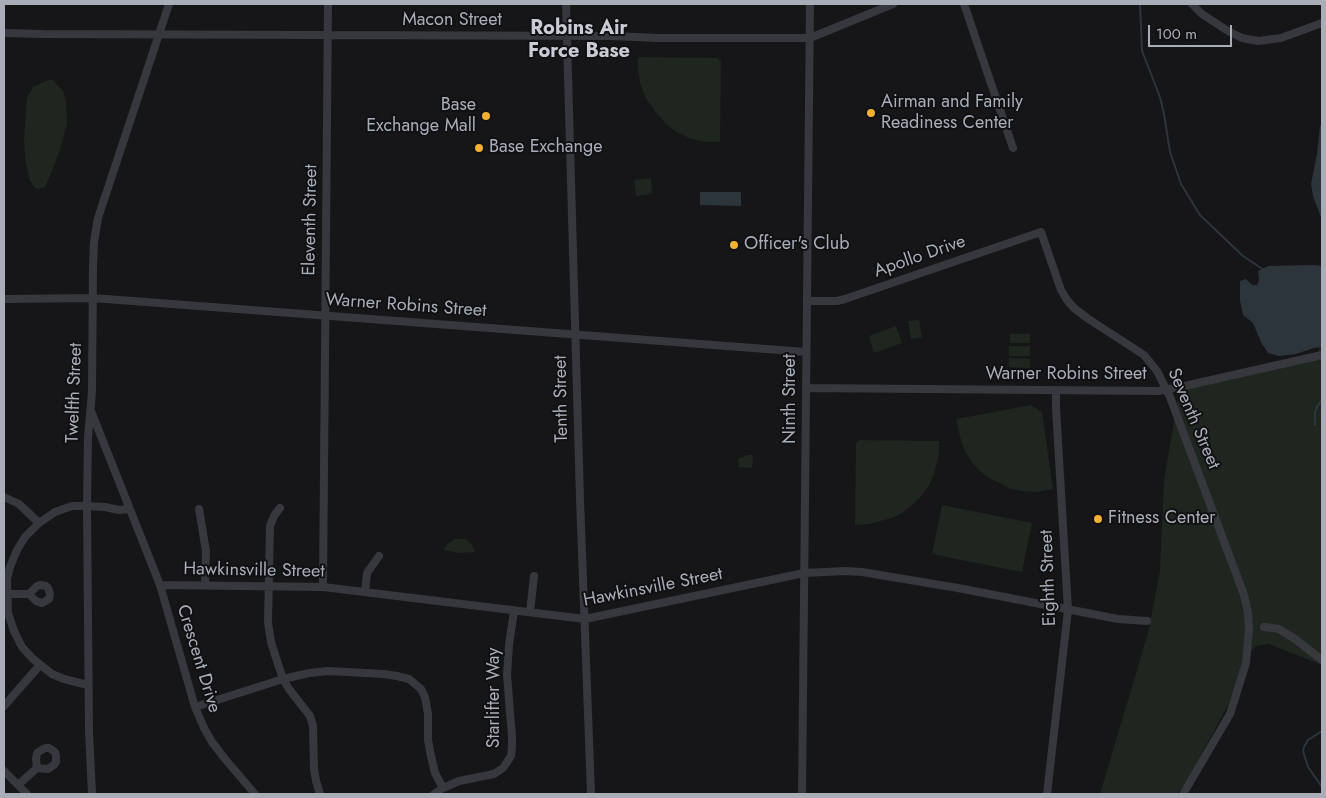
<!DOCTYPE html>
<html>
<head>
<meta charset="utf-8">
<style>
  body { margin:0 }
  #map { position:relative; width:1326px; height:798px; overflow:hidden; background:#161618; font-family:Jost,sans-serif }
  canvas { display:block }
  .frame { position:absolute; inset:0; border:5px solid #a8adb8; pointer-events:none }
  .scale { position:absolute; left:1148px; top:25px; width:84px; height:22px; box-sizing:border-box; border:2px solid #a8adb8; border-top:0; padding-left:6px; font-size:15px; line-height:18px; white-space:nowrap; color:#a8adb8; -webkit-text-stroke:4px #111113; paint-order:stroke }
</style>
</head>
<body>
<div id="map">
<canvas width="1326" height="798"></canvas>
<div class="frame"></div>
<div class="scale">100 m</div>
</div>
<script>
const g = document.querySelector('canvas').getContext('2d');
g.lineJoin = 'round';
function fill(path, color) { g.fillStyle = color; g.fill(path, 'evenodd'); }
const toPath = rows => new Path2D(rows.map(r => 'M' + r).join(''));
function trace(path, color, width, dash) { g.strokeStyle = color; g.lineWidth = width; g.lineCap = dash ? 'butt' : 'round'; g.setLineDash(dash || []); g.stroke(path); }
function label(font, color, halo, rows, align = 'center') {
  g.font = font + ' Jost,sans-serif'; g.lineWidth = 4; g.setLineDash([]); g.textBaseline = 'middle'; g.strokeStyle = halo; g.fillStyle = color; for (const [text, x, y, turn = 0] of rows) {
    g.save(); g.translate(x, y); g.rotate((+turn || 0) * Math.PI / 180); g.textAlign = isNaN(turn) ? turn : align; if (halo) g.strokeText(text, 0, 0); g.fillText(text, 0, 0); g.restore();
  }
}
fill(toPath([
  [638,57,718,58,721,62,720,142,705,142,689,138,675,131,666,124,654,110,646,98,640,83,638,69],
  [48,80,53,80,63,91,66,102,67,124,60,150,50,176,45,187,39,189,35,188,30,181,26,164,24,140,27,98,33,87],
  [651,178,652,194,636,196,634,180],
  [919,320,922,337,911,339,908,321],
  [896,326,902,343,874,353,869,336],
  [1010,334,1030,334,1030,343,1010,343],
  [1322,336,1322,665,1269,644,1256,646,1243,660,1238,678,1228,705,1188,779,1177,794,1100,794,1148,633,1160,571,1164,480,1180,387,1318,352],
  [1009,346,1030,346,1030,356,1009,356],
  [1009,358,1030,359,1030,368,1009,367],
  [1031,405,1042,412,1053,489,1036,492,1023,491,1011,489,986,476,974,465,966,453,961,441,956,419],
  [859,440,939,441,939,453,934,474,929,486,921,496,912,505,902,513,892,518,869,524,855,525,856,443],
  [747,455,753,455,752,468,739,467,738,459],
  [942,505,1032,523,1022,572,932,554],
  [455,539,466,539,472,545,475,552,458,553,444,550,447,544]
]), '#1e261f');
fill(toPath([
  [1322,121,1322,220,1313,196,1311,184,1317,154,1320,127],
  [700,192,741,192,741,206,700,205],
  [1315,265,1322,266,1322,347,1314,348,1296,354,1279,356,1268,353,1261,342,1253,323,1243,315,1240,300,1240,281,1246,279,1252,285,1257,285,1259,280,1258,271,1268,266]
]), '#2c353c');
trace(toPath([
  [1140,4,1142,51,1160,97,1164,114,1170,152,1181,184,1200,215,1243,256,1264,270],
  [1315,425,1315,412,1318,405,1322,400],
  [1322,731,1308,740,1304,747,1303,751,1308,767,1322,787]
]), '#2c353c', 2);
trace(toPath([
  [566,4,580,499,591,794],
  [964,4,1013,148],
  [1192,4,1202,14,1228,31,1242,38,1258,41,1281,38,1322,23],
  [4,33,42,34,610,36,658,38,810,38,893,4],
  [4,299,93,298,806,352],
  [807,301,837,301,845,299,1041,232,1061,290,1067,300,1074,308,1087,318,1144,355,1157,371,1170,397,1244,595,1248,613,1249,629,1246,663,1230,714,1183,794],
  [806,388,1158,391,1180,387,1322,355],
  [91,411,160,585,195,707,204,728,212,742,225,759,255,794],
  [4,497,19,504,39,523],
  [280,508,274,516,270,526,268,622,271,642,278,664,283,679,289,689,310,716,313,726,314,769,316,781,320,794],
  [199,509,206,551,205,585],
  [40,585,46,586,48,588,50,594,49,599,42,603,36,601,29,594,37,586,40,585],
  [160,585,323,587,585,619,804,573,846,571,862,572,958,588,1118,619,1147,621],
  [323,587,328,4],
  [365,592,367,573,379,556],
  [7,594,29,594],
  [530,612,534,576],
  [1264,627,1279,629,1295,639,1322,660],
  [88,685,64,679,52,674,33,659,22,647,14,631,8,613,7,579,10,567,17,550,25,537,39,523,55,512,72,506,87,506,105,507,119,510,129,509],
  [4,706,40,665],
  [195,707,283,679,309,673,328,671,383,674,397,676,409,679,421,689,425,697,428,714,428,740,431,756,435,773,443,788],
  [46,748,49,748,55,752,56,756,56,762,54,765,48,769,37,768,36,759,37,753,43,749,46,748],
  [4,771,27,794],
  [18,785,37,768],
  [92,794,89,731,87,506,88,437,92,392,93,267,94,242,98,218,169,4],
  [434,794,443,788,459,781,494,774,503,768,511,756,512,747,512,737,507,675,509,645,514,611],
  [802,794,810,4],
  [1047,794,1068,610,1056,408,1056,391]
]), '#37383d', 8);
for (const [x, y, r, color] of [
  [871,113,5,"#f2b134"],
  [486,116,5,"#f2b134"],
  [479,148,5,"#f2b134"],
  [734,245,5,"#f2b134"],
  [1098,519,5,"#f2b134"]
]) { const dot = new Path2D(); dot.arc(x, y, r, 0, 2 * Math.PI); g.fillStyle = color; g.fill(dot); trace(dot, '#111113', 2); }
label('18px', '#a8adb8', '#111113', [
  ["Macon Street",452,21],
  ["Eleventh Street",311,220,-89],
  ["Apollo Drive",920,257,-19],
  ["Warner Robins Street",406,306,4],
  ["Warner Robins Street",1066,375],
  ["Twelfth Street",75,393,-88],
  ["Tenth Street",562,399,-91],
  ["Ninth Street",791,399,-90],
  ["Seventh Street",1193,419,67],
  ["Hawkinsville Street",254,571,1],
  ["Eighth Street",1049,578,-92],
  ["Hawkinsville Street",653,588,-11],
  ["Crescent Drive",198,659,73],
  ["Starlifter Way",495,698,-90]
]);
label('18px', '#a8adb8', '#111113', [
  ["Airman and Family",881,103],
  ["Readiness Center",881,124],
  ["Base",476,106,"right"],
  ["Exchange Mall",476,127,"right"],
  ["Base Exchange",489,148],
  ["Officer's Club",744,245],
  ["Fitness Center",1108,519]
], 'left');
label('bold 20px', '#c9ccd4', '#111113', [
  ["Robins Air",579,29],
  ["Force Base",579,52]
]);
</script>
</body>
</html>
